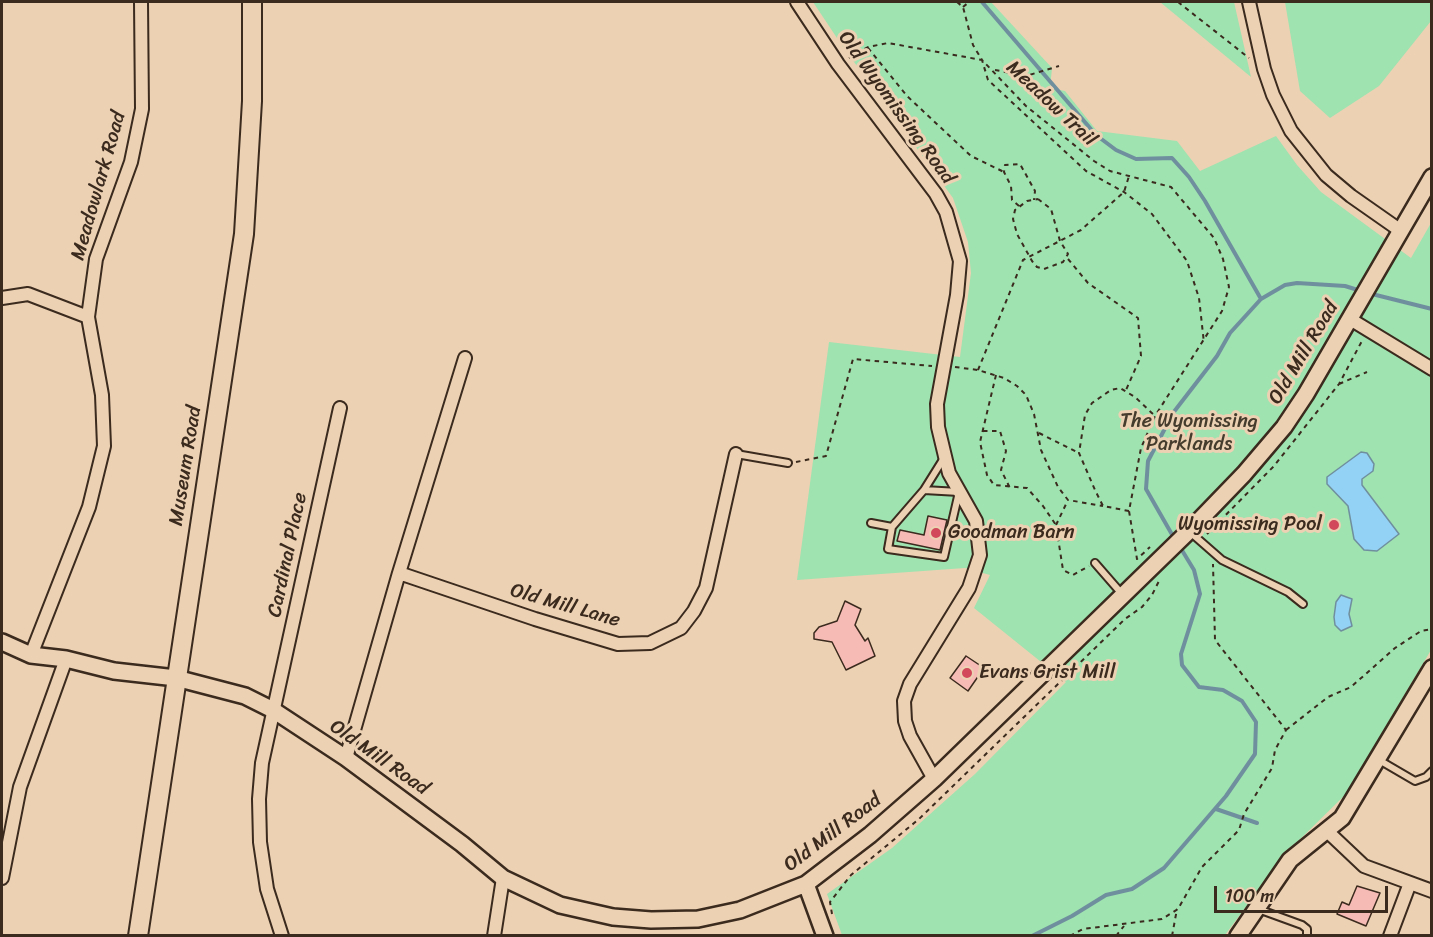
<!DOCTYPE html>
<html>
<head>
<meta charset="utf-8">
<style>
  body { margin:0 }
  #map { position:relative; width:1433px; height:937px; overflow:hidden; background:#ecd1b3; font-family:Sriracha,sans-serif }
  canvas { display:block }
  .frame { position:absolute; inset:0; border:3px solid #3b2a1e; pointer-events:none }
  .scale { position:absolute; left:1214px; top:886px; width:174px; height:27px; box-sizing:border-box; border:3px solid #3b2a1e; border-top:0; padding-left:8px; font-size:18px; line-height:21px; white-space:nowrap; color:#3b2a1e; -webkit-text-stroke:4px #ecd1b3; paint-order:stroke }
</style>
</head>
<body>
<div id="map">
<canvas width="1433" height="937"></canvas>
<div class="frame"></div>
<div class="scale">100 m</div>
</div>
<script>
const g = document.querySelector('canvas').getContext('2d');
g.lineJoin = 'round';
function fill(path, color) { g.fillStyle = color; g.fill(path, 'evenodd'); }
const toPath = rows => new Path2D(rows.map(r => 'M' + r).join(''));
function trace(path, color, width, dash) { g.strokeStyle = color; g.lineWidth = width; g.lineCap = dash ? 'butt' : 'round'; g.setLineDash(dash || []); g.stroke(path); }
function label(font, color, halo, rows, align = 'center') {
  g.font = font + ' Sriracha,sans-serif'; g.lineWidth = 6; g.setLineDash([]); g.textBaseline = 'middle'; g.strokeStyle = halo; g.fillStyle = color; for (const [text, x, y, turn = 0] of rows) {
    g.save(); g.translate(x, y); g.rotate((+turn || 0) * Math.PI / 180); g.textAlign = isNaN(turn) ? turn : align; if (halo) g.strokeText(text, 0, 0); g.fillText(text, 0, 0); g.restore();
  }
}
fill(toPath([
  [813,2,991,2,1052,68,1050,88,1065,91,1097,131,1177,141,1200,171,1276,136,1297,165,1321,192,1411,258,1431,223,1431,650,1345,795,1286,853,1225,935,842,935,827,894,892,848,975,774,1066,682,974,608,990,575,965,568,797,580,829,342,960,357,971,273,968,242,953,198,841,44],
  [1160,2,1234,2,1251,77],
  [1285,2,1431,2,1431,21,1379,86,1330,118,1300,91]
]), '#9ee3b0');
const water = toPath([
  [1361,452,1367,453,1374,464,1373,471,1362,479,1362,485,1399,534,1377,551,1364,550,1354,539,1348,506,1327,484,1327,477,1361,452],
  [1341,595,1352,599,1349,614,1352,626,1341,631,1335,625,1334,617,1336,602,1341,595]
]);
fill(water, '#93d2f4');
trace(water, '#708f9e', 1.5);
trace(toPath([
  [982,2,1096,135,1116,150,1136,159,1172,158,1189,177,1205,201,1261,299],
  [1368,293,1432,309],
  [1174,538,1146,489,1148,461,1173,413,1217,356,1230,333,1261,299,1285,285,1297,283,1345,286,1361,291],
  [1216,809,1257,823],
  [1032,936,1072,916,1106,895,1132,889,1164,868,1226,796,1255,754,1256,722,1242,701,1223,690,1199,687,1182,665,1181,654,1200,594,1194,570,1180,547]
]), '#708f9e', 4);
const building = toPath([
  [928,516,947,520,940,550,897,541,900,530,924,535,928,516],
  [845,601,861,609,855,625,865,641,868,638,875,656,846,670,832,642,814,639,814,633,819,627,837,621,845,601],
  [966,656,984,668,968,691,950,678,966,656],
  [1357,886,1380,893,1366,926,1337,914,1342,902,1349,905,1357,886]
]);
fill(building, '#f7bbb5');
trace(building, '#3b2a1e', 1.5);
const service = toPath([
  [736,454,788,463],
  [924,490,944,458],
  [871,523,892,527,924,490,959,492,944,557,888,549,892,527],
  [1190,532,1222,560,1288,592,1303,604],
  [1095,563,1122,594],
  [1379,760,1415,781,1426,777,1432,771],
  [1258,909,1302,925,1307,929,1307,936]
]);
const minor = toPath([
  [797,2,838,64,936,194,946,212,960,261,957,295,937,404,938,427,949,473,976,521,980,555,969,588,910,684,904,701,905,721,910,736,934,779],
  [1249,2,1264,69,1273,95,1291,131,1326,175,1351,196,1401,231],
  [2,298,28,294,88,317],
  [1350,319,1432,369],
  [399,573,465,358],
  [31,655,89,507,104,446,102,395,88,317,96,259,131,162,142,109,141,2],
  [346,758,399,573,535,619,618,644,650,643,681,628,694,611,706,588,736,454],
  [1327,831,1364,866,1432,891],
  [2,878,20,787,66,659],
  [282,936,267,889,260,842,259,799,262,763,340,408],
  [494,936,503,878],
  [1390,936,1410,883]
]);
const tertiary = toPath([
  [2,642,31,655,66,659,114,671,176,678,245,696,273,710,346,758,462,844,503,878,560,905,613,917,651,920,698,919,740,910,806,884,870,835,934,779,1189,531,1244,474,1284,427,1306,394,1432,177],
  [806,884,825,936],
  [1238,936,1290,860,1342,818,1432,668]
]);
const secondary = toPath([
  [138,936,244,234,252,101,252,2]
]);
trace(service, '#3b2a1e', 10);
trace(minor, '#3b2a1e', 16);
trace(tertiary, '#3b2a1e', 20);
trace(secondary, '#3b2a1e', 22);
trace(toPath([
  [957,2,963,7,973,45,982,60,988,80,1086,171,1124,192,1152,214,1187,261,1199,298,1204,343],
  [1178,2,1249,58],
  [963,7,969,2],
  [868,48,907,96,971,156,1004,172],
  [849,58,868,47,888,43,982,60,1026,106,1094,161,1110,171,1171,187,1214,238,1223,259,1229,287,1222,311,1155,416,1141,448,1129,511,1137,559,1150,547],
  [995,70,1026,76,1059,66],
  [1038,199,1051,209,1060,241,1068,254,1063,262,1044,269,1037,267,1032,261,1017,234,1013,219,1015,210,1027,201,1038,199],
  [1019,206,1012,200,1011,186,1004,172,1005,165,1020,164,1035,191,1034,200],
  [1068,259,1088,283,1138,318,1141,356,1126,390],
  [955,367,978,370,1004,378,1017,386,1026,395,1034,414,1041,450,1058,487,1068,500,1103,506],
  [978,370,1023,260,1081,230,1124,192,1129,176],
  [996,375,980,442,987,475,994,485,1027,488,1043,506,1056,525,1063,570,1073,575,1089,566],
  [1339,384,1367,372],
  [983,431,1000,431,1006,451,1001,470,1010,488],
  [1039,433,1079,453],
  [796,462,826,456,853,359,932,366],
  [1129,511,1103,506,1095,490,1079,453,1085,415,1092,403,1111,390,1120,388,1135,397,1155,416],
  [1056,525,1068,500],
  [1207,534,1274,466,1339,384,1363,339],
  [1286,730,1328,697,1351,687,1395,648,1421,631,1432,629],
  [832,914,830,902,851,875,919,819,1125,619,1142,607,1152,595,1160,579],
  [1070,936,1083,929,1162,919,1178,909,1202,867,1239,830,1244,814,1272,768,1275,750,1286,730,1215,640,1213,564],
  [1116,936,1124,926],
  [1172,936,1177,909]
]), '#3b2a1e', 2, [4.5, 4.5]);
trace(service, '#ecd1b3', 6);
trace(minor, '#ecd1b3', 12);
trace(tertiary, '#ecd1b3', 15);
trace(secondary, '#ecd1b3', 18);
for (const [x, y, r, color] of [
  [1334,525,6,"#d1495b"],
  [936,533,6,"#d1495b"],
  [967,673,6,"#d1495b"]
]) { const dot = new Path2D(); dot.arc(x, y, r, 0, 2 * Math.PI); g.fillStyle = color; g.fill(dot); trace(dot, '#ecd1b3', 2); }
label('20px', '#3b2a1e', '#ecd1b3', [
  ["Meadow Trail",1051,104,43],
  ["Old Wyomissing Road",896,108,54],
  ["Meadowlark Road",99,186,-74],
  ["Old Mill Road",1304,353,-59],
  ["Museum Road",186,466,-81],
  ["Cardinal Place",288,555,-78],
  ["Old Mill Lane",565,606,16],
  ["Old Mill Road",379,758,35],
  ["Old Mill Road",833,833,-37]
]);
label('20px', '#453c2d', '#ecd1b3', [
  ["The Wyomissing",1189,422],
  ["Parklands",1189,445]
]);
label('20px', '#3b2a1e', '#ecd1b3', [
  ["Wyomissing Pool",1322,525,"right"],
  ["Goodman Barn",948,533],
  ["Evans Grist Mill",979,673]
], 'left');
</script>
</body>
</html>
